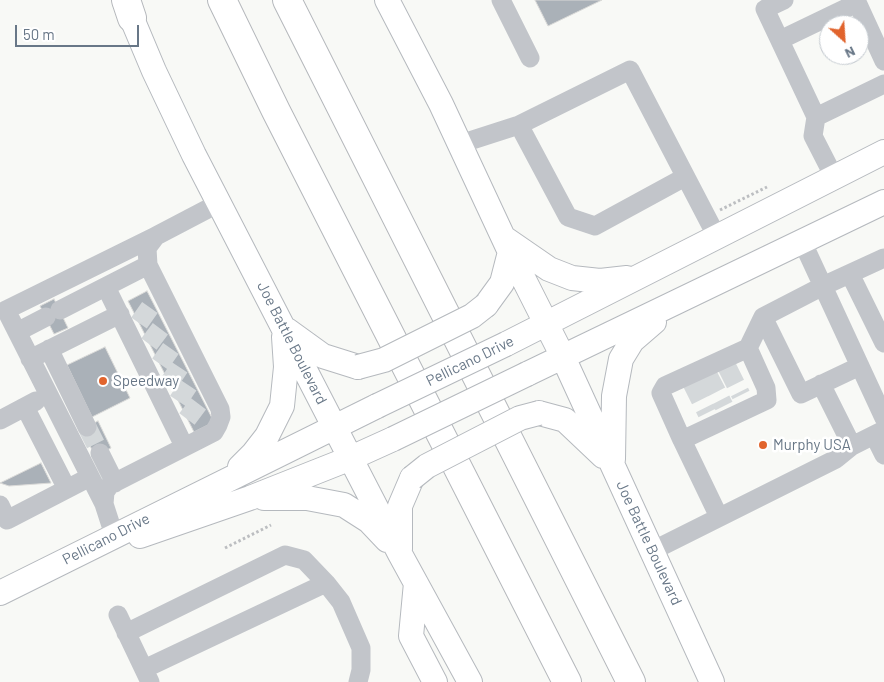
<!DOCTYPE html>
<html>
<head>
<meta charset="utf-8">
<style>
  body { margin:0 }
  #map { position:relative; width:884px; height:682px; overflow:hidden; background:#f8f9f6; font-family:Barlow,sans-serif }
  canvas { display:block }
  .north { position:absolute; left:819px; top:15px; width:50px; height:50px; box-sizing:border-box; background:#fff; border:1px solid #c3c9cf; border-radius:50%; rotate:154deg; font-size:14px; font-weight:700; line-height:20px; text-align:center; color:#687787 }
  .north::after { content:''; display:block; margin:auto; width:18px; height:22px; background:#e1642d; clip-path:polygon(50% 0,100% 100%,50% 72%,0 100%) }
  .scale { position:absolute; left:15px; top:25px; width:124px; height:22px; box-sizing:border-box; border:2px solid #687787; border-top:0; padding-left:6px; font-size:15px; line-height:18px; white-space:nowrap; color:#687787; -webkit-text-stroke:4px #fff; paint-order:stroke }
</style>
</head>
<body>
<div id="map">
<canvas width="884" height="682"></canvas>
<div class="north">N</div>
<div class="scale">50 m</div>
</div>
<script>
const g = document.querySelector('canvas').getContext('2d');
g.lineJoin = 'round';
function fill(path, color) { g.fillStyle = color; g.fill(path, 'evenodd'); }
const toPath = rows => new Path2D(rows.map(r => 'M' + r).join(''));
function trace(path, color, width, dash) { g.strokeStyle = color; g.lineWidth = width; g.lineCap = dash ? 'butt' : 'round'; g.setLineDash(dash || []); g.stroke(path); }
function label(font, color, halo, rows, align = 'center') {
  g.font = font + ' Barlow,sans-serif'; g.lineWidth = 5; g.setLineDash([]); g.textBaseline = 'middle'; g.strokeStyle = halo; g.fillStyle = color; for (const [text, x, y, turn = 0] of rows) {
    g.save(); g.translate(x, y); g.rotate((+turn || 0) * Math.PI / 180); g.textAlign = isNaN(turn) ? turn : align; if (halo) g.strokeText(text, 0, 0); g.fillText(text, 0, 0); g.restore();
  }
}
const building = toPath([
  [535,0,602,0,548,26,535,0],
  [147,291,214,422,194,432,128,301,147,291],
  [54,299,68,328,54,334,40,306,54,299],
  [105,347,130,398,92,417,67,365,105,347],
  [98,421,111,448,95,456,82,429,98,421],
  [41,463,51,483,9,486,0,483,41,463]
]);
fill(building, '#aab1b8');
trace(building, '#dadad8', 1);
trace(toPath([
  [139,323,153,303],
  [149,344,164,324],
  [160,364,174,344],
  [727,367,741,395],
  [708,375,724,406],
  [169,383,183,362],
  [692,383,707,413],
  [178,401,192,380],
  [187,419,202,399],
  [87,427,100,453]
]), '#d4d8da', 19, [19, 9]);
const major = toPath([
  [387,0,441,104,510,252,563,357,712,682],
  [125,2,154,71,194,155,400,554,470,682],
  [504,238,549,269,572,278,600,281,627,278],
  [486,305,502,283,510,252],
  [287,330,323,356,358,367],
  [506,344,884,152],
  [527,374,884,202],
  [539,413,565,420,603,456],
  [613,459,614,396,621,359,632,341,654,322],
  [240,467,253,454,267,436,282,406,286,367,284,337],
  [264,498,307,498,344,505,369,521,387,540],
  [140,536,250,498,351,458,393,439],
  [400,549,400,506,412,478],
  [416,583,411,636,435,682],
  [0,593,377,406]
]);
const highway = toPath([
  [126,0,132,18],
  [222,0,276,111,567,682],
  [287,0,631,682]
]);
trace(major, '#b5b9be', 26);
trace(highway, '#b5b8bc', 30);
trace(toPath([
  [720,210,767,187],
  [225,548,271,525]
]), '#bcbec1', 3, [2.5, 2.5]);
trace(toPath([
  [501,0,530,58],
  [784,0,765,9,816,117,813,136,834,177],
  [856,0,884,61],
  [780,40,857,3],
  [816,117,884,84],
  [460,144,519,125],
  [685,177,595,226,568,217,519,125,630,70,717,237],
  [802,241,884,418],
  [850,274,884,343],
  [106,287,184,446],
  [60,310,148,265],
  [763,317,801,394,860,366],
  [17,332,46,317],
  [748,348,763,317,823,286,884,258],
  [49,349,87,427],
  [30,359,120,314],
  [821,384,852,446],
  [25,407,67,489],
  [0,420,36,401],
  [874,435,884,455],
  [682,440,767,400,766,388,748,348,665,386,661,393,682,440,719,517],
  [100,453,115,483],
  [104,504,6,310,156,236],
  [0,505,7,520,90,477],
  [114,535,104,504,105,492,110,485,214,432,218,425,221,417,220,409,148,265,147,248,156,236,219,203],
  [652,551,836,459,852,446,884,430],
  [118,615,150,682],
  [126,633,285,555,304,560,326,583],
  [144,669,326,583,341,602,361,648,361,670,358,682]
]), '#c2c5ca', 19);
trace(major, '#fff', 24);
trace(highway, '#fff', 28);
const majorBridge = toPath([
  [358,367,384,360,472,316,486,305],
  [377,406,506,344],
  [393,439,527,374],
  [412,478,427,466,520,418,539,413]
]);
trace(majorBridge, '#b5b9be', 26, []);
trace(majorBridge, '#fff', 24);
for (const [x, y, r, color] of [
  [103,381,5,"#e1642d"],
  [763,445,5,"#e1642d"]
]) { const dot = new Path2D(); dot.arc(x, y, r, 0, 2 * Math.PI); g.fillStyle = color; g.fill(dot); trace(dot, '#fff', 2); }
label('15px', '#687787', '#fff', [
  ["Joe Battle Boulevard",292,343,63],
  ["Pellicano Drive",470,361,-26],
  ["Pellicano Drive",106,539,-27],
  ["Joe Battle Boulevard",649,543,65]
]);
label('15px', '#687787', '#fff', [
  ["Speedway",113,381],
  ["Murphy USA",773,445]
], 'left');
</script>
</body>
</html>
